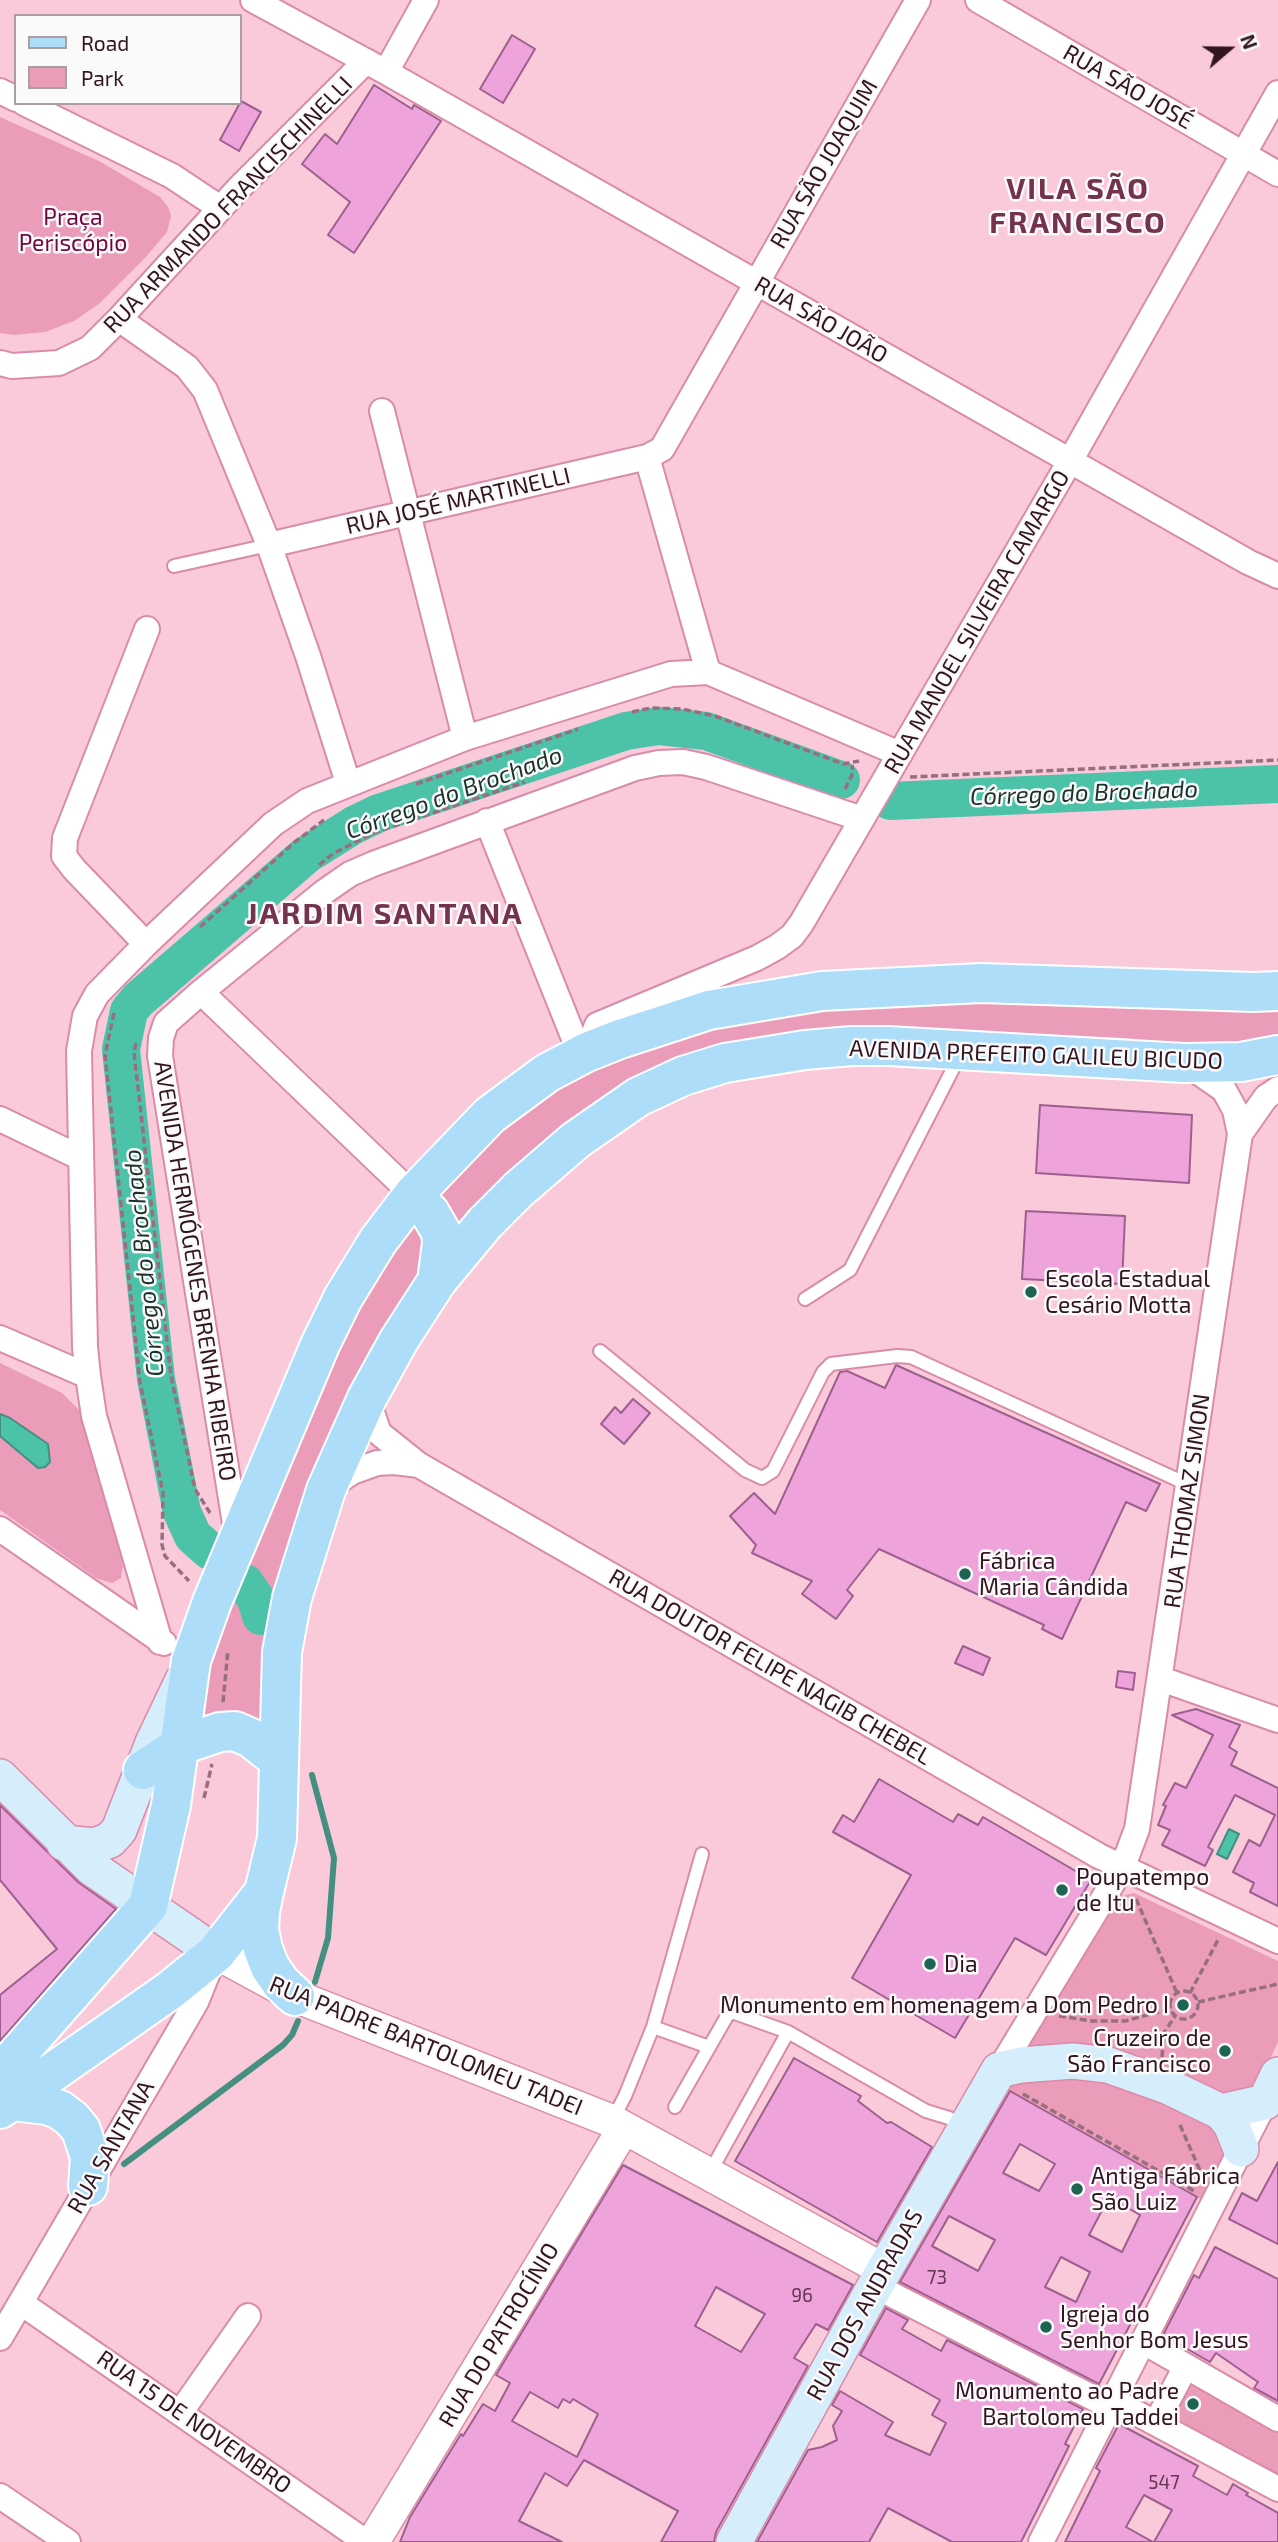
<!DOCTYPE html>
<html>
<head>
<meta charset="utf-8">
<style>
  body { margin:0 }
  #map { position:relative; width:1278px; height:2542px; overflow:hidden; background:#fac9da; font-family:"Exo 2",sans-serif }
  canvas { display:block }
  .legend { position:absolute; left:14px; top:14px; width:228px; height:91px; box-sizing:border-box; background:#fafafa; border:2px solid #aa9ea3; margin:0; padding:9px 12px; list-style:none; font-size:21px; color:#331521 }
  .legend li { display:flex; align-items:center; gap:14px; height:35px }
  .legend b { width:35px; border:2px solid #aa9ea3 }
  .north { position:absolute; left:1194px; top:14px; width:70px; height:70px; -webkit-text-stroke:5px #fafafa; paint-order:stroke; rotate:70deg; font-size:19px; font-weight:700; line-height:28px; text-align:center; color:#331521 }
  .north::after { content:''; display:block; margin:auto; width:24px; height:32px; background:#331521; clip-path:polygon(50% 0,100% 100%,50% 72%,0 100%) }
</style>
</head>
<body>
<div id="map">
<canvas width="1278" height="2542"></canvas>
<ul class="legend">
<li><b style="height:9px;background:#adddf9"></b>Road</li>
<li><b style="height:19px;background:#eb9cb9"></b>Park</li>
</ul>
<div class="north">N</div>
</div>
<script>
const g = document.querySelector('canvas').getContext('2d');
g.lineJoin = 'round';
function fill(path, color) { g.fillStyle = color; g.fill(path, 'evenodd'); }
const toPath = rows => new Path2D(rows.map(r => 'M' + r).join(''));
function trace(path, color, width, dash) { g.strokeStyle = color; g.lineWidth = width; g.lineCap = dash ? 'butt' : 'round'; g.setLineDash(dash || []); g.stroke(path); }
function label(font, color, halo, rows, align = 'center') {
  g.font = font + ' "Exo 2",sans-serif'; g.lineWidth = 5; g.setLineDash([]); g.textBaseline = 'middle'; g.strokeStyle = halo; g.fillStyle = color; for (const [text, x, y, turn = 0] of rows) {
    g.save(); g.translate(x, y); g.rotate((+turn || 0) * Math.PI / 180); g.textAlign = isNaN(turn) ? turn : align; if (halo) g.strokeText(text, 0, 0); g.fillText(text, 0, 0); g.restore();
  }
}
fill(toPath([
  [0,117,99,161,160,197,168,207,171,216,167,232,144,259,100,303,74,321,45,332,14,335,0,333],
  [833,1000,1278,1004,1278,1038,1208,1046,1125,1038,916,1028,629,1082,603,1097,574,1122,403,1309,263,1730,194,1720,198,1690,332,1335,457,1165,539,1096,603,1063,672,1037],
  [0,1363,62,1393,81,1412,88,1430,123,1566,121,1578,112,1583,96,1578,0,1510],
  [1134,1893,1278,1961,1278,2042,1204,2201,1003,2087,1121,1896],
  [1189,2381,1278,2427,1278,2480,1170,2417]
]), '#eb9cb9');
const water = toPath([
  [0,1414,10,1418,48,1444,50,1462,45,1467,38,1468,0,1436,0,1414],
  [1229,1829,1239,1834,1227,1859,1217,1854,1229,1829]
]);
fill(water, '#4cc3a9');
trace(water, '#448f80', 2);
trace(toPath([
  [312,1775,334,1858,328,1938,315,1982],
  [124,2164,283,2045,292,2035,298,2021]
]), '#448f80', 6);
trace(toPath([
  [890,801,1278,784],
  [210,1551,193,1536,182,1512,156,1379,122,1059,121,1049,129,1011,138,1000,306,855,354,825,379,813,626,731,659,726,706,731,841,780],
  [245,1583,256,1599,261,1616]
]), '#4cc3a9', 38);
const building = toPath([
  [512,35,535,49,503,103,480,89,512,35],
  [374,85,412,109,414,105,441,121,354,253,328,235,350,202,302,164,325,134,337,144,374,85],
  [241,101,261,112,239,151,220,140,241,101],
  [1040,1105,1192,1115,1189,1183,1036,1173,1040,1105],
  [1026,1211,1125,1216,1122,1284,1022,1279,1026,1211],
  [896,1365,1160,1484,1146,1511,1126,1502,1062,1639,1042,1629,1044,1625,879,1549,847,1590,853,1596,836,1619,802,1594,812,1581,752,1553,756,1545,730,1516,754,1493,775,1514,840,1372,847,1371,885,1388,896,1365],
  [633,1399,650,1413,624,1444,601,1424,615,1407,621,1413,633,1399],
  [963,1646,990,1658,983,1675,955,1663,963,1646],
  [1118,1671,1135,1673,1133,1690,1116,1687,1118,1671],
  [1196,1709,1240,1725,1229,1747,1237,1752,1231,1765,1278,1788,1278,1906,1250,1892,1254,1883,1233,1872,1249,1840,1260,1846,1275,1815,1235,1795,1208,1847,1213,1850,1205,1866,1162,1845,1170,1830,1158,1825,1166,1806,1163,1805,1175,1783,1186,1788,1213,1735,1172,1715,1196,1709],
  [879,1779,953,1822,958,1814,978,1825,983,1817,1091,1880,1046,1955,1015,1938,955,2038,852,1978,911,1875,833,1832,843,1815,854,1822,879,1779],
  [0,1805,78,1882,116,1909,0,2041,0,1995,57,1949,0,1880,0,1805],
  [794,2058,861,2096,858,2101,887,2123,891,2122,932,2147,877,2242,735,2161,794,2058],
  [1010,2091,1197,2197,1099,2384,900,2282,1010,2091],
  [1020,2144,1055,2164,1039,2191,1003,2173,1020,2144],
  [1109,2197,1140,2215,1122,2252,1089,2235,1109,2197],
  [949,2216,995,2240,978,2271,932,2246,949,2216],
  [1061,2257,1090,2272,1076,2302,1045,2287,1061,2257],
  [1278,2162,1278,2244,1229,2219,1242,2193,1257,2201,1278,2162],
  [623,2165,853,2285,828,2330,816,2324,794,2358,808,2366,716,2532,714,2542,661,2542,678,2511,584,2460,567,2486,545,2473,519,2521,562,2542,400,2542,410,2517,461,2434,463,2436,483,2404,495,2411,510,2383,496,2375,623,2165],
  [716,2287,765,2314,741,2352,695,2326,716,2287],
  [530,2392,558,2408,563,2399,570,2403,573,2399,598,2414,577,2457,512,2421,530,2392],
  [1215,2247,1278,2279,1278,2401,1254,2388,1258,2382,1216,2353,1210,2362,1163,2335,1194,2275,1199,2278,1215,2247],
  [886,2308,908,2320,902,2329,941,2351,947,2340,1083,2409,1065,2444,1069,2446,1021,2542,952,2542,888,2508,869,2542,757,2542,808,2450,822,2447,837,2440,833,2426,842,2411,832,2405,840,2391,893,2422,885,2435,930,2455,946,2423,932,2415,940,2400,860,2355,886,2308],
  [1119,2424,1198,2466,1193,2476,1227,2495,1233,2484,1248,2493,1246,2495,1278,2513,1278,2542,1154,2542,1172,2510,1144,2495,1126,2527,1153,2542,1065,2542,1100,2471,1096,2468,1119,2424]
]);
fill(building, '#eea3db');
trace(building, '#9d608e', 2);
const service = toPath([
  [174,566,269,545],
  [805,1299,850,1270,959,1057],
  [600,1351,745,1470,762,1478,773,1471,823,1372,831,1364,897,1356,911,1357,1189,1485],
  [653,2027,709,2047],
  [675,2107,727,2016,732,2012,788,2032,926,2111,949,2118,965,2127],
  [612,2121,625,2096,653,2027,702,1854],
  [709,2174,788,2032]
]);
const minor = toPath([
  [253,0,386,72,1248,562,1278,576],
  [978,0,1278,174],
  [386,72,426,0],
  [0,91,16,99],
  [24,103,172,176,220,208],
  [119,319,187,367,205,390,269,545,308,656,348,783],
  [0,363,12,366,59,363,90,348,119,319,239,188,366,61],
  [382,411,465,738],
  [647,457,708,672],
  [269,545,647,457,662,449,918,0],
  [487,821,581,1056],
  [146,944,74,869,64,856,65,838,147,629],
  [201,992,413,1195],
  [587,1052,597,1025,757,958,777,947,792,936,801,924,1070,461,1278,93],
  [0,1119,81,1158],
  [1240,1134,1266,1097,1278,1089],
  [0,1338,88,1376],
  [367,1398,379,1433,419,1465,1099,1856,1278,1941],
  [330,1487,352,1472,377,1463,394,1462,419,1465],
  [0,1529,164,1643],
  [237,1536,160,1056,161,1038,166,1023,201,992,324,892,350,874,373,864,635,768,659,763,683,762,706,767,862,819],
  [160,1642,94,1416,88,1376,85,1347,79,1051,85,1016,97,994,146,944,273,824,307,801,465,738,671,674,708,672,900,754],
  [1161,1679,1278,1720],
  [999,2070,1123,1866,1137,1829,1240,1134,1235,1110,1224,1090,1188,1065],
  [875,2286,1111,2407],
  [21,2303,366,2542],
  [0,2338,196,2002,213,1960],
  [1144,2342,1278,2419],
  [1114,2401,1278,2489],
  [180,2413,248,2316],
  [1156,2423,1186,2366],
  [0,2496,68,2542],
  [1041,2542,1265,2102]
]);
const tertiary = toPath([
  [216,1953,295,1996,612,2121,884,2270],
  [373,2542,624,2128]
]);
const secondary = toPath([
  [0,1777,92,1868,216,1953],
  [64,1843,95,1846,110,1840,119,1830,153,1743,183,1680],
  [1221,2112,1231,2124,1241,2149],
  [734,2542,875,2286,999,2070,1021,2065,1073,2061,1108,2065,1167,2086,1221,2112,1265,2102,1278,2075]
]);
const primary = toPath([
  [413,1195,430,1213,441,1232,442,1243,437,1281],
  [143,1770,181,1745,220,1732,235,1731,251,1738,279,1760],
  [264,1892,260,1911,259,1930,263,1949,270,1967,281,1983,295,1996],
  [0,2074,148,1906,171,1805,191,1661,212,1602,320,1345,343,1298,378,1241,413,1195,490,1115,547,1073,587,1052,620,1039,709,1010,822,991,981,983,1253,992,1278,991],
  [12,2101,47,2105,60,2110,72,2119,81,2130,90,2157,88,2186],
  [0,2109,169,1991,216,1953,264,1892,277,1838,282,1652,292,1598,326,1490,367,1398,399,1340,437,1281,485,1223,518,1190,576,1140,638,1097,683,1076,725,1063,805,1050,852,1046,888,1046,1184,1063,1241,1062,1278,1055]
]);
trace(service, '#d98ca9', 16);
trace(minor, '#d98ca9', 28);
trace(tertiary, '#d98ca9', 35);
trace(secondary, '#d98ca9', 38);
trace(primary, '#fff', 42);
trace(toPath([
  [632,712,651,708,682,709,715,716,843,764,859,761],
  [910,777,1278,760],
  [416,784,578,729],
  [845,789,853,773,852,765],
  [319,865,334,853,376,832,525,782],
  [200,927,295,842,324,820],
  [114,1013,105,1055,140,1382,163,1493,162,1545,165,1556,189,1581],
  [136,1043,134,1053,171,1376,195,1489,210,1513],
  [223,1702,228,1650],
  [204,1798,212,1764],
  [1136,1899,1177,1993],
  '1170 2005a14 14 0 1 1 28 0a14 14 0 1 1-28 0Z',
  [1190,1993,1219,1938],
  [1198,2002,1278,1984],
  [1059,2016,1092,2021,1125,2021,1170,2009],
  [1162,2057,1164,2033,1175,2016],
  [1023,2094,1196,2192],
  [1180,2125,1202,2175]
]), '#976f7e', 3.5, [7, 3.5]);
trace(service, '#fff', 12);
trace(minor, '#fff', 24);
trace(tertiary, '#fff', 32);
trace(secondary, '#d6eefc', 35);
trace(primary, '#adddf9', 38);
for (const [x, y, r, color] of [
  [1031,1292,7,"#1e6354"],
  [965,1574,7,"#1e6354"],
  [1062,1890,7,"#1e6354"],
  [930,1964,7,"#1e6354"],
  [1183,2005,7,"#1e6354"],
  [1225,2051,7,"#1e6354"],
  [1077,2189,7,"#1e6354"],
  [1046,2327,7,"#1e6354"],
  [1193,2404,7,"#1e6354"]
]) { const dot = new Path2D(); dot.arc(x, y, r, 0, 2 * Math.PI); g.fillStyle = color; g.fill(dot); trace(dot, '#fafafa', 2.5); }
label('19px', '#623850', null, [
  ["73",937,2278],
  ["96",802,2296],
  ["547",1164,2483]
]);
label('23px', '#331521', '#fafafa', [
  ["RUA SÃO JOSÉ",1128,87,30],
  ["RUA SÃO JOAQUIM",824,164,-60],
  ["RUA ARMANDO FRANCISCHINELLI",228,205,-46],
  ["RUA SÃO JOÃO",821,320,30],
  ["RUA JOSÉ MARTINELLI",458,501,-13],
  ["RUA MANOEL SILVEIRA CAMARGO",977,622,-60],
  ["AVENIDA PREFEITO GALILEU BICUDO",1036,1055,2],
  ["AVENIDA HERMÓGENES BRENHA RIBEIRO",195,1271,81],
  ["RUA THOMAZ SIMON",1187,1501,-82],
  ["RUA DOUTOR FELIPE NAGIB CHEBEL",770,1667,30],
  ["RUA PADRE BARTOLOMEU TADEI",426,2046,22],
  ["RUA SANTANA",111,2147,-60],
  ["RUA DOS ANDRADAS",865,2305,-61],
  ["RUA DO PATROCÍNIO",499,2335,-59],
  ["RUA 15 DE NOVEMBRO",194,2422,35]
]);
label('23px', '#71053f', '#fafafa', [
  ["Praça",73,217],
  ["Periscópio",73,243]
]);
label('23px', '#331521', '#fafafa', [
  ["Escola Estadual",1045,1279],
  ["Cesário Motta",1045,1305],
  ["Fábrica",979,1561],
  ["Maria Cândida",979,1587],
  ["Poupatempo",1076,1877],
  ["de Itu",1076,1903],
  ["Dia",944,1964],
  ["Monumento em homenagem a Dom Pedro I",1169,2005,"right"],
  ["Cruzeiro de",1211,2038,"right"],
  ["São Francisco",1211,2064,"right"],
  ["Antiga Fábrica",1091,2176],
  ["São Luiz",1091,2202],
  ["Igreja do",1060,2314],
  ["Senhor Bom Jesus",1060,2340],
  ["Monumento ao Padre",1179,2391,"right"],
  ["Bartolomeu Taddei",1179,2417,"right"]
], 'left');
label('italic 24px', '#1c312b', '#fafafa', [
  ["Córrego do Brochado",454,793,-20],
  ["Córrego do Brochado",1084,793,-2],
  ["Córrego do Brochado",144,1263,-96]
]);
g.letterSpacing = '2px';
label('bold 30px', '#75324e', '#fafafa', [
  ["VILA SÃO",1078,189],
  ["FRANCISCO",1078,223],
  ["JARDIM SANTANA",385,914]
]);
g.letterSpacing = '0px';
</script>
</body>
</html>
